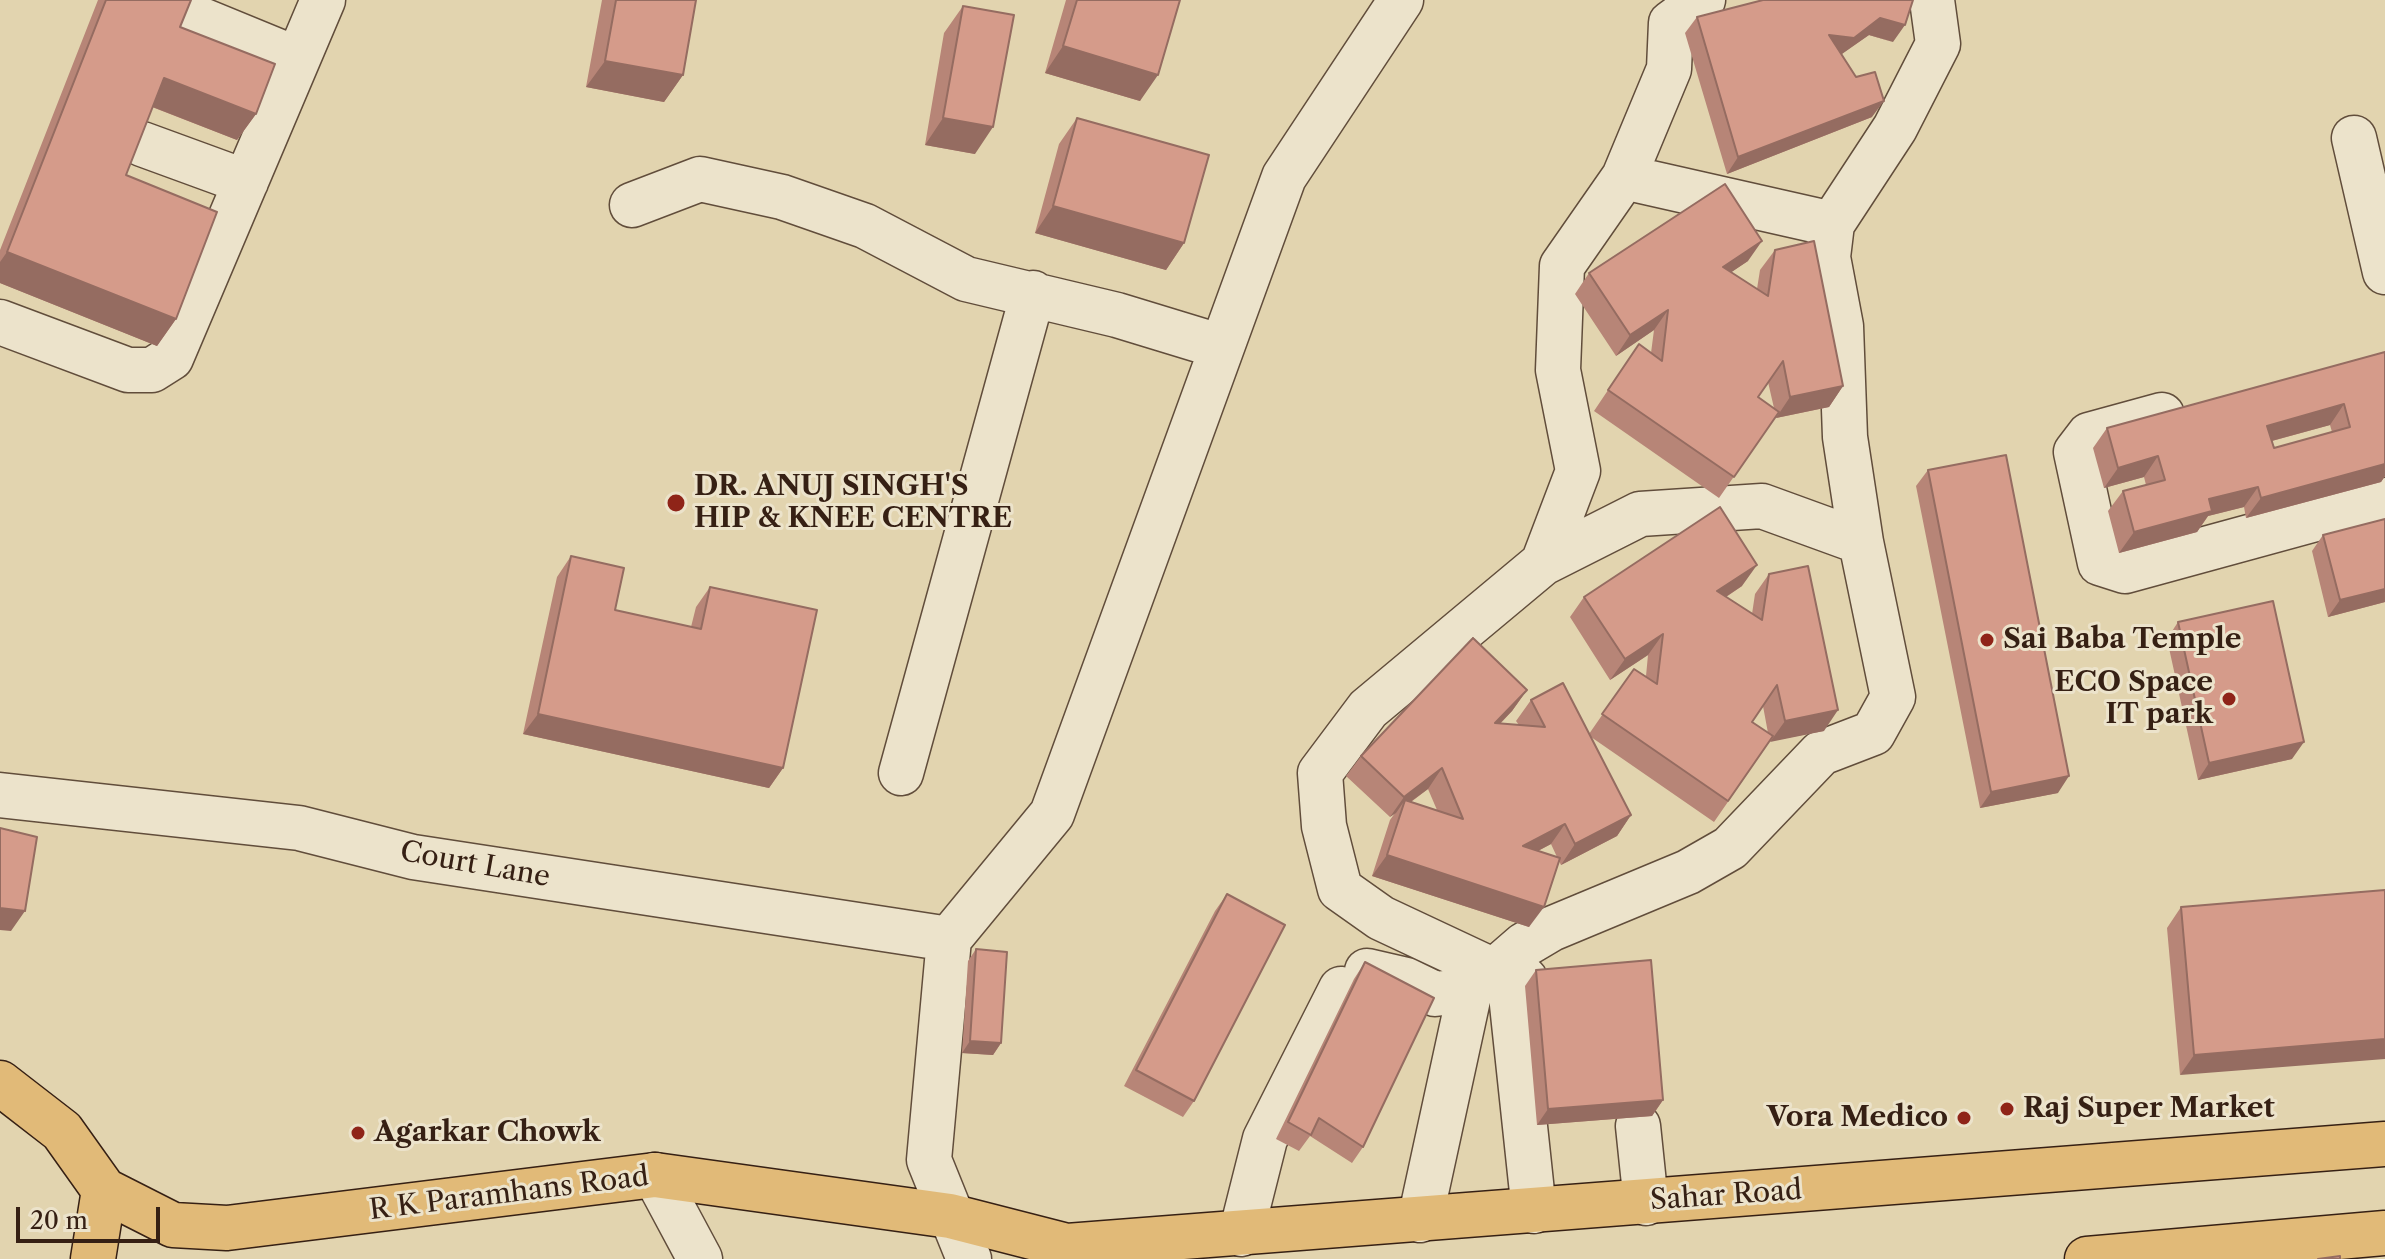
<!DOCTYPE html>
<html>
<head>
<meta charset="utf-8">
<style>
  body { margin:0 }
  #map { position:relative; width:2385px; height:1259px; overflow:hidden; background:#e2d4af; font-family:"Libre Caslon Text",serif }
  canvas { display:block }
  .scale { position:absolute; left:16px; top:1207px; width:144px; height:36px; box-sizing:border-box; border:4px solid #362014; border-top:0; padding-left:10px; font-size:24px; line-height:28px; white-space:nowrap; color:#362014; -webkit-text-stroke:6px #ece3cb; paint-order:stroke }
</style>
</head>
<body>
<div id="map">
<canvas width="2385" height="1259"></canvas>
<div class="scale">20 m</div>
</div>
<script>
const g = document.querySelector('canvas').getContext('2d');
g.lineJoin = 'round';
const toPath = rows => new Path2D(rows.map(r => 'M' + r).join(''));
function trace(path, color, width, dash) { g.strokeStyle = color; g.lineWidth = width; g.lineCap = dash ? 'butt' : 'round'; g.setLineDash(dash || []); g.stroke(path); }
function fill(path, color) { g.fillStyle = color; g.fill(path, 'evenodd'); }
function label(font, color, halo, rows, align = 'center') {
  g.font = font + ' "Libre Caslon Text",serif'; g.lineWidth = 6; g.setLineDash([]); g.textBaseline = 'middle'; g.strokeStyle = halo; g.fillStyle = color; for (const [text, x, y, turn = 0] of rows) {
    g.save(); g.translate(x, y); g.rotate((+turn || 0) * Math.PI / 180); g.textAlign = isNaN(turn) ? turn : align; if (halo) g.strokeText(text, 0, 0); g.fillText(text, 0, 0); g.restore();
  }
}
const minor = toPath([
  [192,16,297,59],
  [2354,138,2385,272],
  [142,144,246,182],
  [1624,177,1832,224],
  [632,205,700,179,782,197,865,226,966,279,1117,315,1222,347],
  [0,322,128,370,152,370,171,358,323,0],
  [2162,415,2089,435,2076,452,2100,563,2125,571,2385,500],
  [1861,542,1845,437,1841,326,1828,257,1832,224,1895,128,1938,44,1932,0],
  [1543,563,1578,471,1558,370,1562,266,1624,177,1669,69,1671,23,1703,0],
  [901,773,1033,293],
  [0,795,299,828,413,857,949,939],
  [1367,971,1406,980,1435,994,1470,990,1494,971,1524,945,1551,929,1688,872,1730,848,1821,753,1873,733,1893,697,1861,542,1762,506,1640,514,1543,563,1368,709,1320,773,1324,826,1340,889,1381,918,1494,971],
  [1525,979,1515,981,1511,995,1534,1211],
  [1638,1126,1646,1203],
  [655,1175,700,1259],
  [1420,1220,1470,990],
  [1241,1234,1265,1139,1341,989],
  [969,1259,929,1160,949,939,1052,814,1284,177,1401,0]
]);
const major = toPath([
  [0,1083,62,1131,104,1190,173,1225,227,1228,655,1175,950,1216,1067,1246,2385,1144],
  [93,1259,104,1190],
  [2087,1259,2385,1233]
]);
trace(minor, '#614d3b', 47);
trace(major, '#362014', 47);
trace(minor, '#ece3cb', 44);
trace(major, '#e1ba78', 44);
fill(toPath([
  [98,0,191,0,180,27,256,114,237,140,152,107,126,175,176,319,157,346,0,283,0,250],
  [602,0,696,0,683,75,664,102,586,87],
  [1066,0,1180,0,1140,101,1045,73],
  [1763,0,1893,42,1869,35,1841,54,1872,117,1727,174,1685,33,1697,17],
  [963,6,975,154,925,145,944,33],
  [1077,118,1184,243,1166,270,1035,233,1059,144],
  [1775,250,1843,386,1829,407,1776,418,1776,416,1719,498,1594,411,1639,344,1651,353,1654,330,1616,356,1575,294,1589,273,1748,261,1731,272,1757,289,1760,270],
  [1768,382,1774,408,1758,397],
  [2385,352,2385,476,2381,482,2246,518,2244,507,2208,516,2197,532,2119,553,2108,511,2123,491,2146,485,2144,477,2104,488,2093,448,2107,428],
  [2330,425,2332,432,2274,448,2272,441],
  [1928,470,2058,793,1980,808,1916,486],
  [2323,535,2385,602,2328,617,2312,551],
  [571,556,615,610,691,627,696,607,710,587,783,768,769,788,523,734,557,577],
  [1769,574,1824,731,1770,741,1714,822,1591,737,1631,815,1617,836,1561,865,1559,861,1529,927,1372,876,1390,820,1395,813,1390,817,1346,776,1361,756,1527,690,1512,711,1500,724,1519,725,1516,721,1531,700,1589,734,1634,669,1646,676,1648,655,1610,680,1570,617,1584,597,1742,586,1726,597,1752,614,1755,594],
  [1763,706,1768,733,1752,722],
  [1428,789,1437,810,1411,802],
  [1551,844,1557,857,1538,851],
  [2178,622,2292,759,2198,780,2167,639],
  [2385,890,2180,1075,2167,928,2181,907],
  [1227,894,1194,1101,1183,1117,1124,1086,1215,911],
  [976,949,1001,1043,993,1055,962,1053,968,961],
  [1365,962,1363,1147,1352,1163,1310,1136,1299,1151,1276,1139,1354,979],
  [1536,970,1663,1100,1652,1116,1537,1125,1525,986]
]), '#b78577');
fill(toPath([
  [1880,18,1905,25,1893,42,1869,35,1842,54,1817,51,1829,35],
  [1063,46,1158,75,1140,101,1045,73],
  [605,61,683,75,664,102,586,87],
  [164,78,256,114,237,140,145,104],
  [1884,101,1872,117,1727,174,1738,157],
  [943,118,993,127,975,154,925,145],
  [1053,206,1184,243,1166,270,1035,233],
  [1762,241,1748,261,1708,288,1723,267],
  [7,252,176,319,157,346,0,283,0,262],
  [1668,310,1654,330,1616,356,1630,335],
  [1843,386,1829,407,1776,418,1790,397],
  [2344,404,2330,425,2253,446,2267,426],
  [2158,456,2144,477,2104,488,2118,468],
  [2385,464,2385,476,2381,482,2246,518,2261,498],
  [2258,487,2244,507,2208,516,2197,532,2119,553,2134,532,2209,499],
  [1757,565,1742,586,1703,612,1717,591],
  [2385,589,2385,602,2328,617,2340,600],
  [1663,634,1648,655,1610,680,1625,659],
  [1527,690,1512,711,1480,744,1495,723],
  [1838,710,1824,731,1770,742,1785,721],
  [538,714,783,768,769,788,523,734],
  [2304,742,2292,759,2198,780,2209,763],
  [1442,768,1428,789,1402,808,1405,800,1396,813,1390,817,1404,797],
  [2069,776,2058,793,1980,808,1991,792],
  [1631,815,1617,836,1561,865,1575,844],
  [1565,824,1551,844,1509,866,1523,846],
  [1387,855,1544,907,1529,927,1372,876],
  [0,908,25,911,11,931,0,930],
  [2385,1039,2385,1059,2180,1075,2194,1055],
  [970,1041,1001,1043,993,1055,962,1053],
  [1663,1100,1652,1116,1537,1125,1548,1109]
]), '#956c61');
const building = toPath([
  [106,0,191,0,180,27,275,64,256,114,164,78,126,175,217,212,176,319,7,252,106,0],
  [616,0,696,0,683,75,605,61,616,0],
  [1077,0,1180,0,1158,75,1063,46,1077,0],
  [1763,0,1913,0,1905,25,1880,18,1854,38,1829,35,1856,77,1875,72,1884,101,1738,157,1697,17,1763,0],
  [963,6,1014,15,993,127,943,118,963,6],
  [1077,118,1209,155,1184,243,1053,206,1077,118],
  [1725,184,1762,241,1723,267,1768,296,1775,250,1814,241,1843,386,1790,397,1783,361,1758,397,1779,412,1734,477,1608,390,1639,344,1662,361,1668,310,1630,335,1589,273,1725,184],
  [2385,352,2385,464,2261,498,2258,487,2209,499,2212,511,2134,532,2123,491,2165,480,2158,456,2118,468,2107,428,2385,352],
  [2344,404,2350,427,2274,448,2267,426,2344,404],
  [2006,455,2069,776,1991,792,1928,470,2006,455],
  [1720,507,1757,565,1717,591,1762,620,1769,574,1808,566,1838,710,1785,721,1777,685,1752,722,1773,736,1728,801,1602,714,1634,669,1657,684,1663,634,1625,659,1584,597,1720,507],
  [2385,519,2385,589,2340,600,2323,535,2385,519],
  [571,556,624,568,615,610,701,629,710,587,817,610,783,768,538,714,571,556],
  [2273,601,2304,742,2209,763,2178,622,2273,601],
  [1473,638,1527,690,1495,723,1545,727,1531,700,1563,683,1631,815,1575,844,1565,824,1523,846,1560,858,1544,907,1387,855,1405,800,1463,819,1442,768,1404,797,1361,756,1473,638],
  [0,828,37,837,25,911,0,908,0,828],
  [2385,890,2385,1039,2194,1055,2181,907,2385,890],
  [1227,894,1285,925,1194,1101,1136,1070,1227,894],
  [976,949,1007,952,1001,1043,970,1041,976,949],
  [1651,960,1663,1100,1548,1109,1536,970,1651,960],
  [1365,962,1434,998,1363,1147,1319,1118,1311,1135,1288,1122,1365,962],
  [2340,1256,2340,1259,2318,1259,2340,1256]
]);
fill(building, '#d59b8a');
trace(building, '#956c61', 2);
for (const [x, y, r, color] of [
  [676,503,10,"#8f2418"],
  [1987,640,8,"#8f2418"],
  [2229,699,8,"#8f2418"],
  [2007,1109,8,"#8f2418"],
  [1964,1118,8,"#8f2418"],
  [358,1133,8,"#8f2418"]
]) { const dot = new Path2D(); dot.arc(x, y, r, 0, 2 * Math.PI); g.fillStyle = color; g.fill(dot); trace(dot, '#ece3cb', 3); }
label('bold 28px', '#362014', '#ece3cb', [
  ["DR. ANUJ SINGH'S",694,487],
  ["HIP & KNEE CENTRE",694,519],
  ["Sai Baba Temple",2003,640],
  ["ECO Space",2213,683,"right"],
  ["IT park",2213,715,"right"],
  ["Raj Super Market",2023,1109],
  ["Vora Medico",1948,1118,"right"],
  ["Agarkar Chowk",374,1133]
], 'left');
label('28px', '#362014', '#ece3cb', [
  ["Court Lane",475,865,10],
  ["R K Paramhans Road",509,1194,-7],
  ["Sahar Road",1726,1196,-4]
]);
</script>
</body>
</html>
